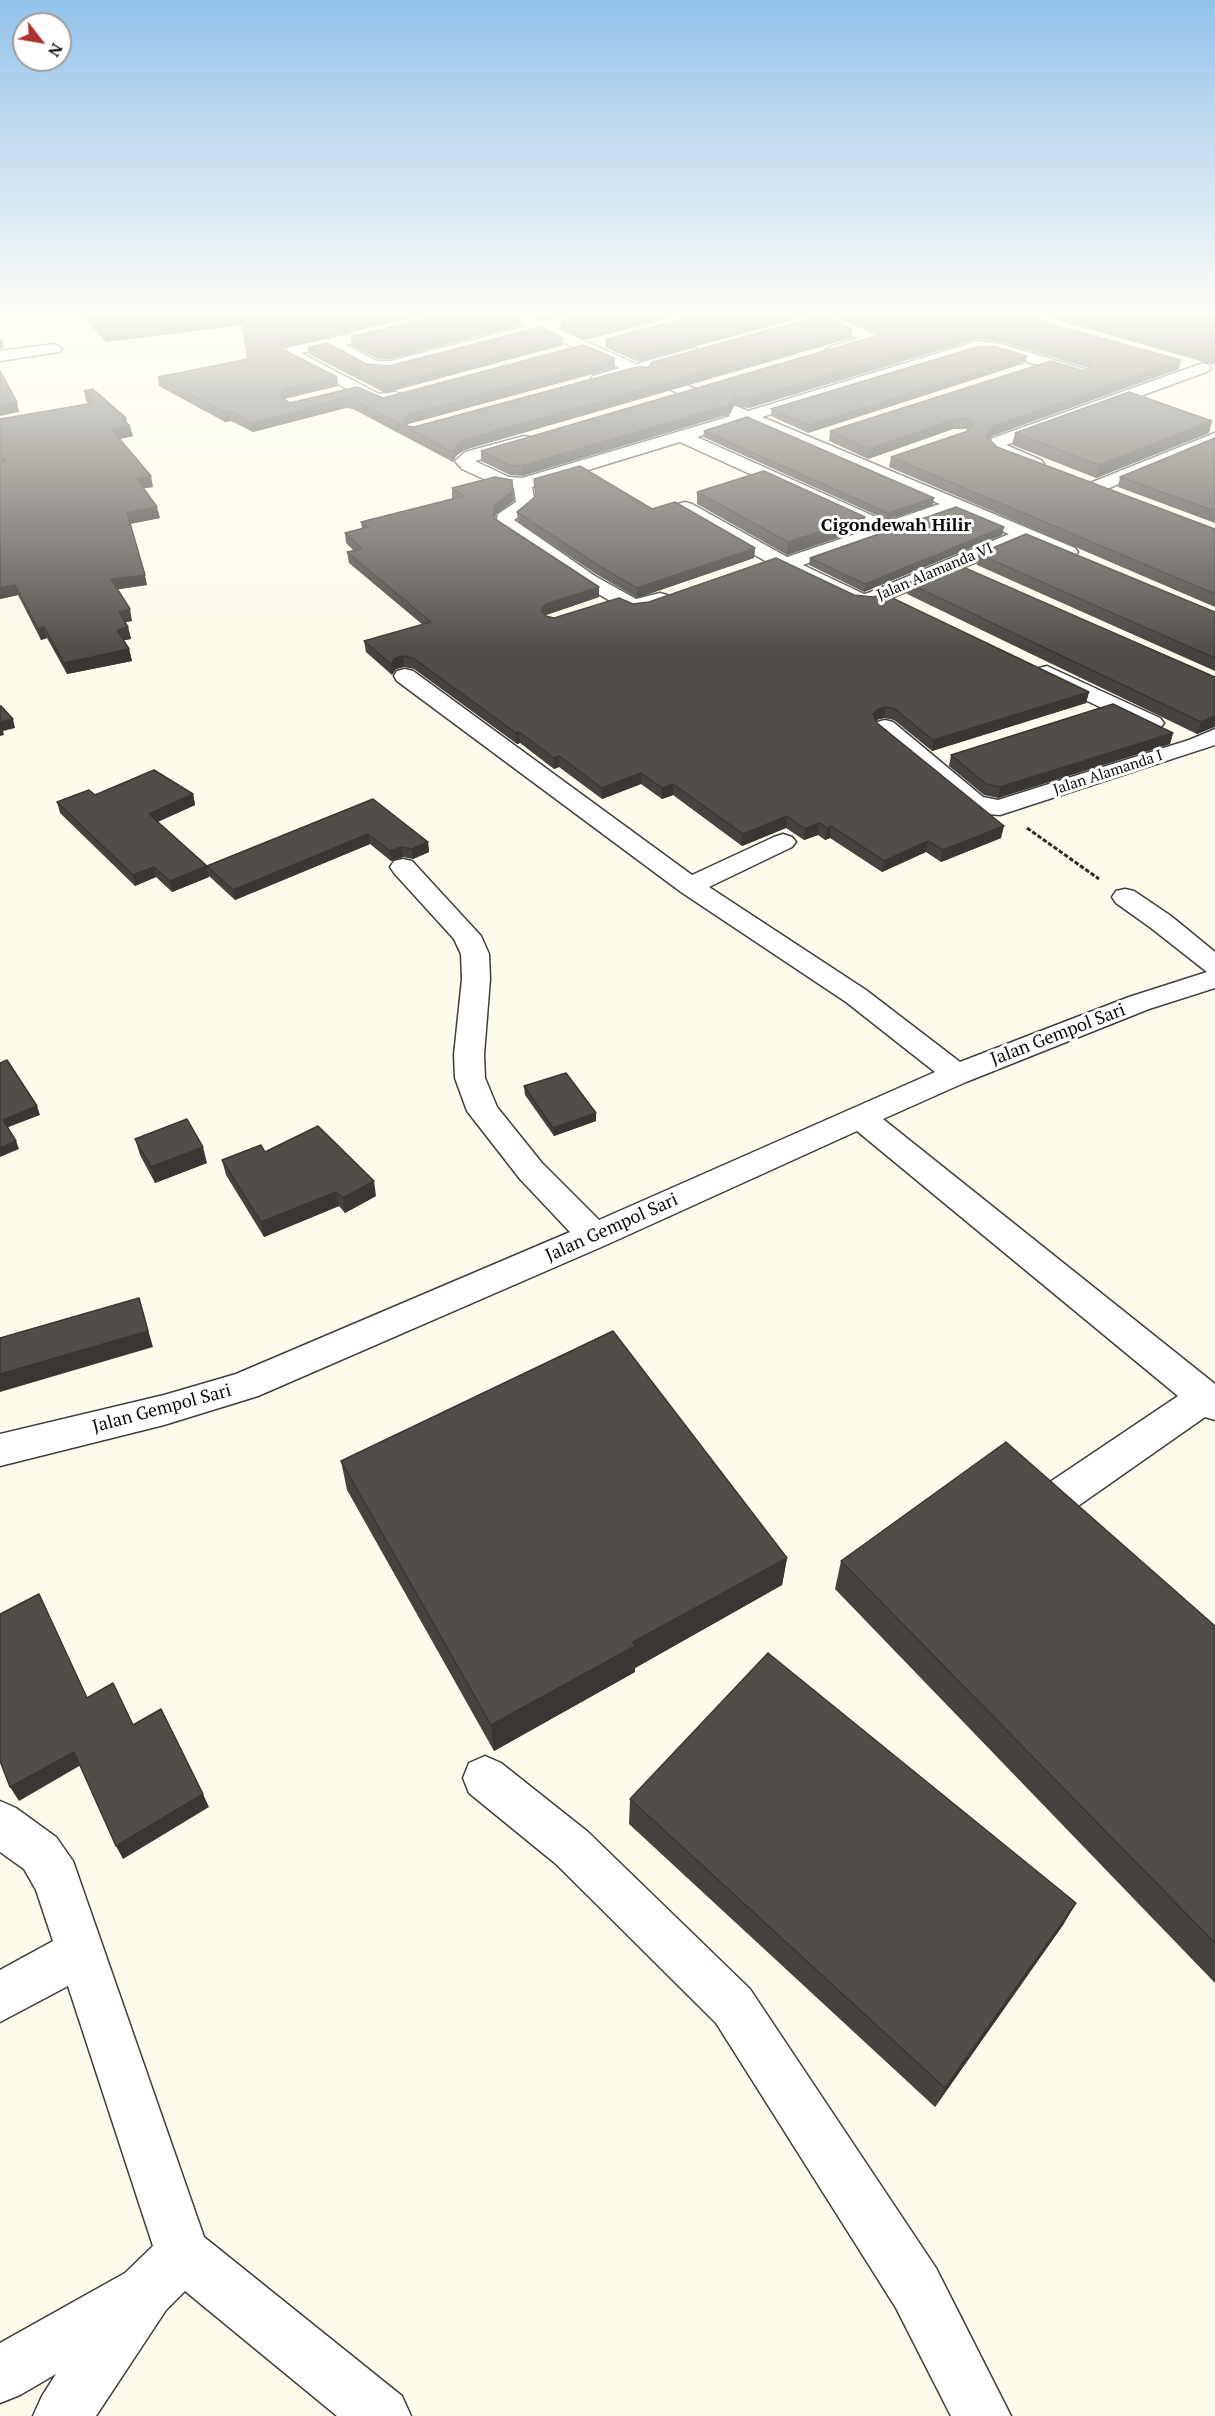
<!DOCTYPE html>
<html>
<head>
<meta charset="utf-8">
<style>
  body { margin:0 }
  #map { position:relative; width:1215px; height:2416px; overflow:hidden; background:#fdfbeb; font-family:"PT Serif",serif }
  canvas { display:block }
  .north { position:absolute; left:12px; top:12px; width:60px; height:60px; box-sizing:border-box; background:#fff; border:2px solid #9d9d9d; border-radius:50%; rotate:121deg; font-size:16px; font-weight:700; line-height:24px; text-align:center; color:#0b0b0b }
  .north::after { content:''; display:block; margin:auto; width:21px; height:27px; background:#ad3332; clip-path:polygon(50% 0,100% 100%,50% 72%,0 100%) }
</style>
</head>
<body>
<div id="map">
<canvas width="1215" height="2416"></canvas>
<div class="north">N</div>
</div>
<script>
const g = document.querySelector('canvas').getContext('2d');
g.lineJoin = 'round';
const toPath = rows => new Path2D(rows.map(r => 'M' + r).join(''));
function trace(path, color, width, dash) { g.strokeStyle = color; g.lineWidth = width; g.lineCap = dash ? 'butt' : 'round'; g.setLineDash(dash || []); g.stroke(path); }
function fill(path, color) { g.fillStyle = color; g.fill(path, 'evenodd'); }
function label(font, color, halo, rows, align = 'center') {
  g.font = font + ' "PT Serif",serif'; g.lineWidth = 6; g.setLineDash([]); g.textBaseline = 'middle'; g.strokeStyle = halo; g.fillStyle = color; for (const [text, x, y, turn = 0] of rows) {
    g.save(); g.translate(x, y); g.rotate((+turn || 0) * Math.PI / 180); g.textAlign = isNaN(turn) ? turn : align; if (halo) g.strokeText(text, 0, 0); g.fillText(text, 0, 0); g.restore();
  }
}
const minor = toPath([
  [0,314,21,314,19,317,0,319,0,314],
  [508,314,527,314,543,322,572,314,597,314,595,317,555,328,636,364,694,348,699,350,702,353,699,356,650,370,748,411,978,341,1001,344,1087,370,1089,373,1087,376,1081,378,995,352,979,351,762,417,1075,548,1078,552,1075,556,1068,558,1026,541,879,603,861,606,854,604,769,563,678,512,676,508,678,504,685,502,692,504,787,557,870,529,680,442,532,487,535,504,514,520,595,576,636,599,660,593,667,595,670,599,667,603,641,612,624,609,581,584,498,528,496,524,498,514,516,502,514,488,499,486,462,469,455,461,465,452,524,436,530,437,533,441,530,445,475,461,509,477,522,478,731,416,634,374,599,384,593,382,591,379,593,376,620,368,540,332,390,371,368,369,329,348,301,353,379,394,396,392,404,397,396,402,376,404,284,356,281,353,290,347,351,334,359,339,356,342,346,345,377,361,390,361,527,326,508,314],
  [746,422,940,504,887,522,697,437,746,422],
  [956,511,1009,534,868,593,864,594,803,565,956,511],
  [810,317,841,320,877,336,880,339,877,342,838,354,828,354,825,351,828,348,858,338,833,327,805,324,803,321,805,318,810,317],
  [54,344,59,346,62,349,59,352,0,361,0,351,54,344],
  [1203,363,1209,365,1211,368,1209,371,1006,445,1041,460,1044,464,1041,468,1029,468,996,455,987,446,993,438,1203,363],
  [1215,433,1215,444,1102,491,1096,492,1090,491,1087,487,1090,483,1215,433],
  [1047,666,1160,718,1164,723,1160,728,1152,730,1144,728,1039,678,1036,673,1039,668,1047,666],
  [405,669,413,671,692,875,774,837,783,834,792,837,796,842,792,847,709,887,866,990,960,1062,1129,997,1207,972,1151,928,1116,903,1112,897,1116,891,1125,889,1134,891,1171,916,1215,952,1215,988,1149,1009,966,1082,883,1119,1215,1384,1215,1420,1205,1417,1078,1506,1064,1510,1050,1506,1045,1494,1050,1482,1178,1396,857,1131,606,1245,258,1396,164,1425,0,1466,0,1434,164,1395,236,1374,570,1232,520,1179,467,1111,455,1078,454,1055,462,979,461,954,454,939,394,873,390,867,394,861,403,859,412,861,481,936,489,954,490,979,484,1055,485,1078,497,1107,542,1163,599,1220,935,1072,846,1002,681,892,397,681,394,676,397,671,405,669],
  [885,720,893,722,983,797,998,800,1189,740,1215,729,1215,745,1000,815,987,814,965,807,877,732,873,727,877,722,885,720],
  [485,1756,501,1763,588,1832,750,1989,936,2268,1011,2416,951,2416,896,2308,716,2023,556,1864,469,1793,463,1778,469,1763,485,1756],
  [0,1801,16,1808,56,1837,73,1861,204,2237,402,2396,411,2416,337,2416,185,2291,166,2310,96,2416,33,2416,42,2396,56,2374,20,2395,0,2403,0,2343,125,2273,153,2246,68,1986,0,2022,0,1970,53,1941,36,1890,24,1869,0,1852,0,1801]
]);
trace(minor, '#3e3e3e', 3);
trace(toPath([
  [1027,828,1099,879]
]), '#2d2d2d', 3, [4.5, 2]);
fill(minor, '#fff');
fill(toPath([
  [80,314,301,314,299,315,303,317,317,314,427,314,283,348,282,349,337,377,338,386,284,399,290,403,357,387,383,398,615,368,408,424,407,426,414,427,649,367,852,329,851,338,464,450,456,456,453,462,353,409,346,408,253,432,231,421,225,422,159,386,158,377,248,359,242,325,106,342],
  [532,314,563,314,543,320],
  [582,314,685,314,585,340,561,329,561,320],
  [702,314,814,314,639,362,606,348,606,339],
  [817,314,1020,314,1179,369,992,436,990,439,997,447,1215,529,1215,607,889,467,891,457,968,431,966,429,953,429,868,459,829,441,830,431,1084,371,1088,368,1002,342,977,339,749,408,734,406,730,414,522,476,510,475,481,461,481,451,879,335,842,318],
  [1036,314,1156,314,1183,319,1215,314,1215,367,1214,365],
  [521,325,390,359,378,359,352,346,351,337],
  [563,345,385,393,309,354,308,347,366,364,389,366],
  [1025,363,808,433,771,416,771,409],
  [84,391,127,423,133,436,120,439,153,487,144,488,160,518,130,524,147,585,117,589,132,621,125,622,128,627,131,639,124,640,129,649,132,661,67,674,47,638,41,640,18,595,0,599,1,462,0,461,0,419,88,404,89,403,86,401],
  [1212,421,1209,433,1096,478,1012,445,1015,433],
  [704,431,933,505,887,520,703,437],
  [1215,438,1215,523,1118,487,1120,477],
  [534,479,652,509,755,548,754,558,637,598,596,574,518,522,517,512,536,497],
  [452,488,513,491,514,501,496,514,495,519,599,597,546,615,546,616,554,618,633,604,854,595,1089,692,1086,703,932,751,894,720,884,718,876,720,877,723,1001,838,941,862,926,852,882,872,830,838,825,840,818,835,804,840,786,828,742,846,673,795,662,799,641,784,602,799,559,767,554,769,520,743,517,744,414,669,404,667,396,669,392,675,366,652,364,641,423,625,349,563,347,552,354,551,346,543,345,533,362,529,361,522,454,499,452,498],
  [697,492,864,529,787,555,697,504],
  [1004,527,1002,535,864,592,809,565,810,558],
  [978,554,1215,612,1215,671,977,565],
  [908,583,1215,677,1215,728,1214,727,1197,734,907,594],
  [1173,733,1170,744,998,798,984,795,949,766,951,755],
  [193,794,195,805,157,822,207,866,373,799,428,842,429,852,413,859,403,857,391,861,370,844,235,900,209,876,209,877,172,892,156,877,135,886,60,813,57,802,95,795],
  [524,1086,596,1113,596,1121,554,1136,525,1095],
  [135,1139,207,1163,155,1183,140,1155],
  [265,1152,376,1196,345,1213,339,1206,264,1237,226,1175,222,1160],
  [341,1461,787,1558,782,1585,635,1668,635,1672,494,1751,347,1490],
  [841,1561,1215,1626,1215,1983,835,1589],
  [630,1799,1076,1903,1063,1925,935,2107,629,1824]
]), '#47423f');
fill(toPath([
  [388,314,427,314,283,348,279,351,278,342,282,339],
  [543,314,563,314,543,320],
  [650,314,685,314,585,340,585,331],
  [782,314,814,314,639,362,639,352],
  [241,316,242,325,106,342,104,333],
  [521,316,521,325,390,359,389,350],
  [852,329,851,338,464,450,456,456,453,462,453,452,456,446,464,440],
  [979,330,977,339,749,408,750,398],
  [563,338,563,345,385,393,385,385],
  [0,339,2,339,4,348,0,349],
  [1027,356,1025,363,808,433,809,425],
  [615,358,615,368,408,424,406,428,403,422,408,414],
  [1181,360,1179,369,992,436,985,446,986,436,994,426],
  [337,377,338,386,284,399,279,396,283,389],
  [734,396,734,406,730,414,522,476,521,466],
  [344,398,346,408,253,432,252,423],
  [17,402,19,412,0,416,0,406],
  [230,411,231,421,225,422,224,412],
  [126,418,128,427,130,426,133,436,114,440,112,430,122,419],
  [955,419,953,429,868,459,869,449],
  [1212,421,1209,433,1096,478,1099,465],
  [151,476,153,487,139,489,137,479],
  [513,491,514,501,496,514,494,524,493,513,495,504],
  [934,498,933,505,887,520,888,513],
  [157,507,160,518,129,524,127,513],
  [865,517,864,529,787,555,788,542],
  [1004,527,1002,535,864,592,865,584],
  [755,548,754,558,637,598,637,588],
  [145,575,147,585,114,590,111,579],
  [15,585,18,595,0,599,0,588],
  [599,587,599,597,546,615,542,621,541,610,546,604],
  [130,609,132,621,121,623,119,612],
  [44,627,47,638,41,640,38,629],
  [128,627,131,639,120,641,117,630],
  [129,649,132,661,67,674,64,663],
  [403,656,404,667,396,669,392,675,391,664,395,658],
  [1089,692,1086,703,932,751,933,740],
  [886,707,884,718,876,720,871,726,873,714,878,709],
  [1215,716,1214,727,1197,734,1201,722],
  [13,719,15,728,3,731,4,735,0,736,0,722],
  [519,732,520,743,517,744,516,733],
  [1173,733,1170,744,998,798,1000,787],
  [559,756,559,767,554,769,554,758],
  [641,773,641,784,602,799,602,788],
  [673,784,673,795,662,799,662,788],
  [193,794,195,805,151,825,149,814],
  [787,816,786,828,742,846,743,834],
  [819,823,818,835,804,840,805,829],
  [831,826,830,838,825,840,827,828],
  [1004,826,1001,838,941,862,943,850],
  [368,834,370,844,235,900,233,890],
  [928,841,926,852,882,872,884,861],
  [428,842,429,852,413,859,412,849],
  [401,847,403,857,391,861,390,851],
  [207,866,209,877,172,892,170,881],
  [154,867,156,877,135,886,133,875],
  [37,1106,40,1115,6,1128,3,1120],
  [596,1113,596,1121,554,1136,553,1128],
  [16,1141,19,1149,0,1157,0,1148],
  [203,1147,207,1163,155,1183,151,1167],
  [374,1181,376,1196,345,1213,343,1198],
  [336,1192,339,1206,264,1237,261,1222],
  [139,1298,153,1347,0,1392,0,1374],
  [787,1558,782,1585,635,1668,635,1672,494,1751,491,1725,633,1642],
  [39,1594,46,1609,94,1712,87,1698],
  [74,1752,81,1765,19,1801,10,1787],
  [203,1794,209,1807,123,1859,116,1846],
  [1076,1903,1063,1925,935,2107,945,2088]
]), '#393633');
const building = toPath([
  [86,314,298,314,303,317,317,314,388,314,282,339,278,342,282,349,337,377,283,389,279,396,290,403,357,387,383,398,583,345,615,358,408,414,403,422,408,426,414,427,637,367,649,367,652,362,817,317,832,320,852,329,464,440,456,446,453,452,352,399,344,398,252,423,230,411,224,412,158,377,248,359,241,316,104,333,86,314],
  [444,314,518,314,521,316,389,350,377,350,351,337,444,314],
  [582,314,650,314,585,331,561,320,582,314],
  [702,314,782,314,639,352,606,339,702,314],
  [854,314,1020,314,1051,324,1181,360,994,426,986,436,997,447,1215,529,1215,594,891,457,968,431,973,425,968,419,955,419,869,449,830,431,1051,361,1084,371,1093,365,1090,359,1003,333,979,330,750,398,734,396,731,404,521,466,509,465,481,451,879,335,883,330,879,325,854,314],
  [1069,314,1156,314,1183,319,1199,314,1215,314,1215,355,1069,314],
  [540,327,563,338,385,385,308,347,328,343,366,364,389,366,540,327],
  [980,346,996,347,1027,356,809,425,771,409,980,346],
  [0,371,17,402,0,406,0,371],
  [93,389,126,418,122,419,130,426,112,430,151,476,137,479,157,507,127,513,145,575,111,579,130,609,119,612,128,627,117,630,129,649,64,663,44,627,38,629,15,585,0,588,0,462,6,461,0,454,0,419,88,404,92,397,84,391,93,389],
  [1129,392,1212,421,1099,465,1015,433,1129,392],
  [747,417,934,498,888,513,704,431,747,417],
  [1215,438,1215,511,1120,477,1215,438],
  [580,466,652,509,675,502,755,548,637,588,596,564,517,512,536,496,534,479,580,466],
  [764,471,865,517,788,542,697,492,764,471],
  [495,477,512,480,513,491,495,504,493,513,495,519,599,587,546,604,541,610,546,616,554,618,619,598,633,604,649,602,776,558,854,595,873,597,884,594,1089,692,933,740,895,709,886,707,878,709,873,714,877,723,1004,826,943,850,928,841,884,861,831,826,827,828,819,823,805,829,787,816,743,834,673,784,662,788,641,773,602,788,559,756,554,758,519,732,516,733,413,658,403,656,395,658,391,664,364,641,431,622,347,552,362,549,345,533,368,527,361,522,464,496,452,488,495,477],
  [956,507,1004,527,865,584,810,558,956,507],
  [1026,534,1215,612,1215,658,978,554,1026,534],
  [956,564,1215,677,1215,716,1201,722,908,583,956,564],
  [1113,704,1173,733,1000,787,986,784,951,755,1113,704],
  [0,706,1,706,13,719,0,722,0,706],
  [154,770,193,794,149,814,207,866,170,881,154,867,133,875,57,802,89,790,95,795,154,770],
  [373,799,428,842,412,849,401,847,390,851,368,834,233,890,207,866,373,799],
  [7,1060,37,1106,3,1120,16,1141,0,1148,0,1063,7,1060],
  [566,1073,596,1113,553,1128,524,1086,566,1073],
  [187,1119,203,1147,151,1167,135,1139,187,1119],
  [318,1126,374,1181,343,1198,336,1192,261,1222,222,1160,261,1145,265,1152,318,1126],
  [139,1298,148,1331,0,1374,0,1338,139,1298],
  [613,1331,787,1558,633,1642,635,1646,491,1725,341,1461,613,1331],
  [1006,1442,1215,1626,1215,1943,841,1561,1006,1442],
  [39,1594,87,1698,113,1683,133,1725,161,1709,203,1794,116,1846,74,1752,10,1787,0,1761,0,1614,39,1594],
  [768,1653,1076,1903,945,2088,630,1799,768,1653]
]);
fill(building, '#524d49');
trace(building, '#393633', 1.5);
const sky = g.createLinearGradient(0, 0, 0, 652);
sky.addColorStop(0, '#93c2eb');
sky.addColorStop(0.48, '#fefdf6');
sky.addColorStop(1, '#fefdf600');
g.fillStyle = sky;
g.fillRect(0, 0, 1215, 652);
label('15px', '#0b0b0b', '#fff', [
  ["Jalan Alamanda VI",935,572,-23],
  ["Jalan Alamanda I",1108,773,-18]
]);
label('bold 18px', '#0b0b0b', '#fff', [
  ["Cigondewah Hilir",896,526]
]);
label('18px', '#0b0b0b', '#fff', [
  ["Jalan Gempol Sari",1058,1035,-21],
  ["Jalan Gempol Sari",612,1228,-24],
  ["Jalan Gempol Sari",162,1409,-15]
]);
</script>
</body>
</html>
